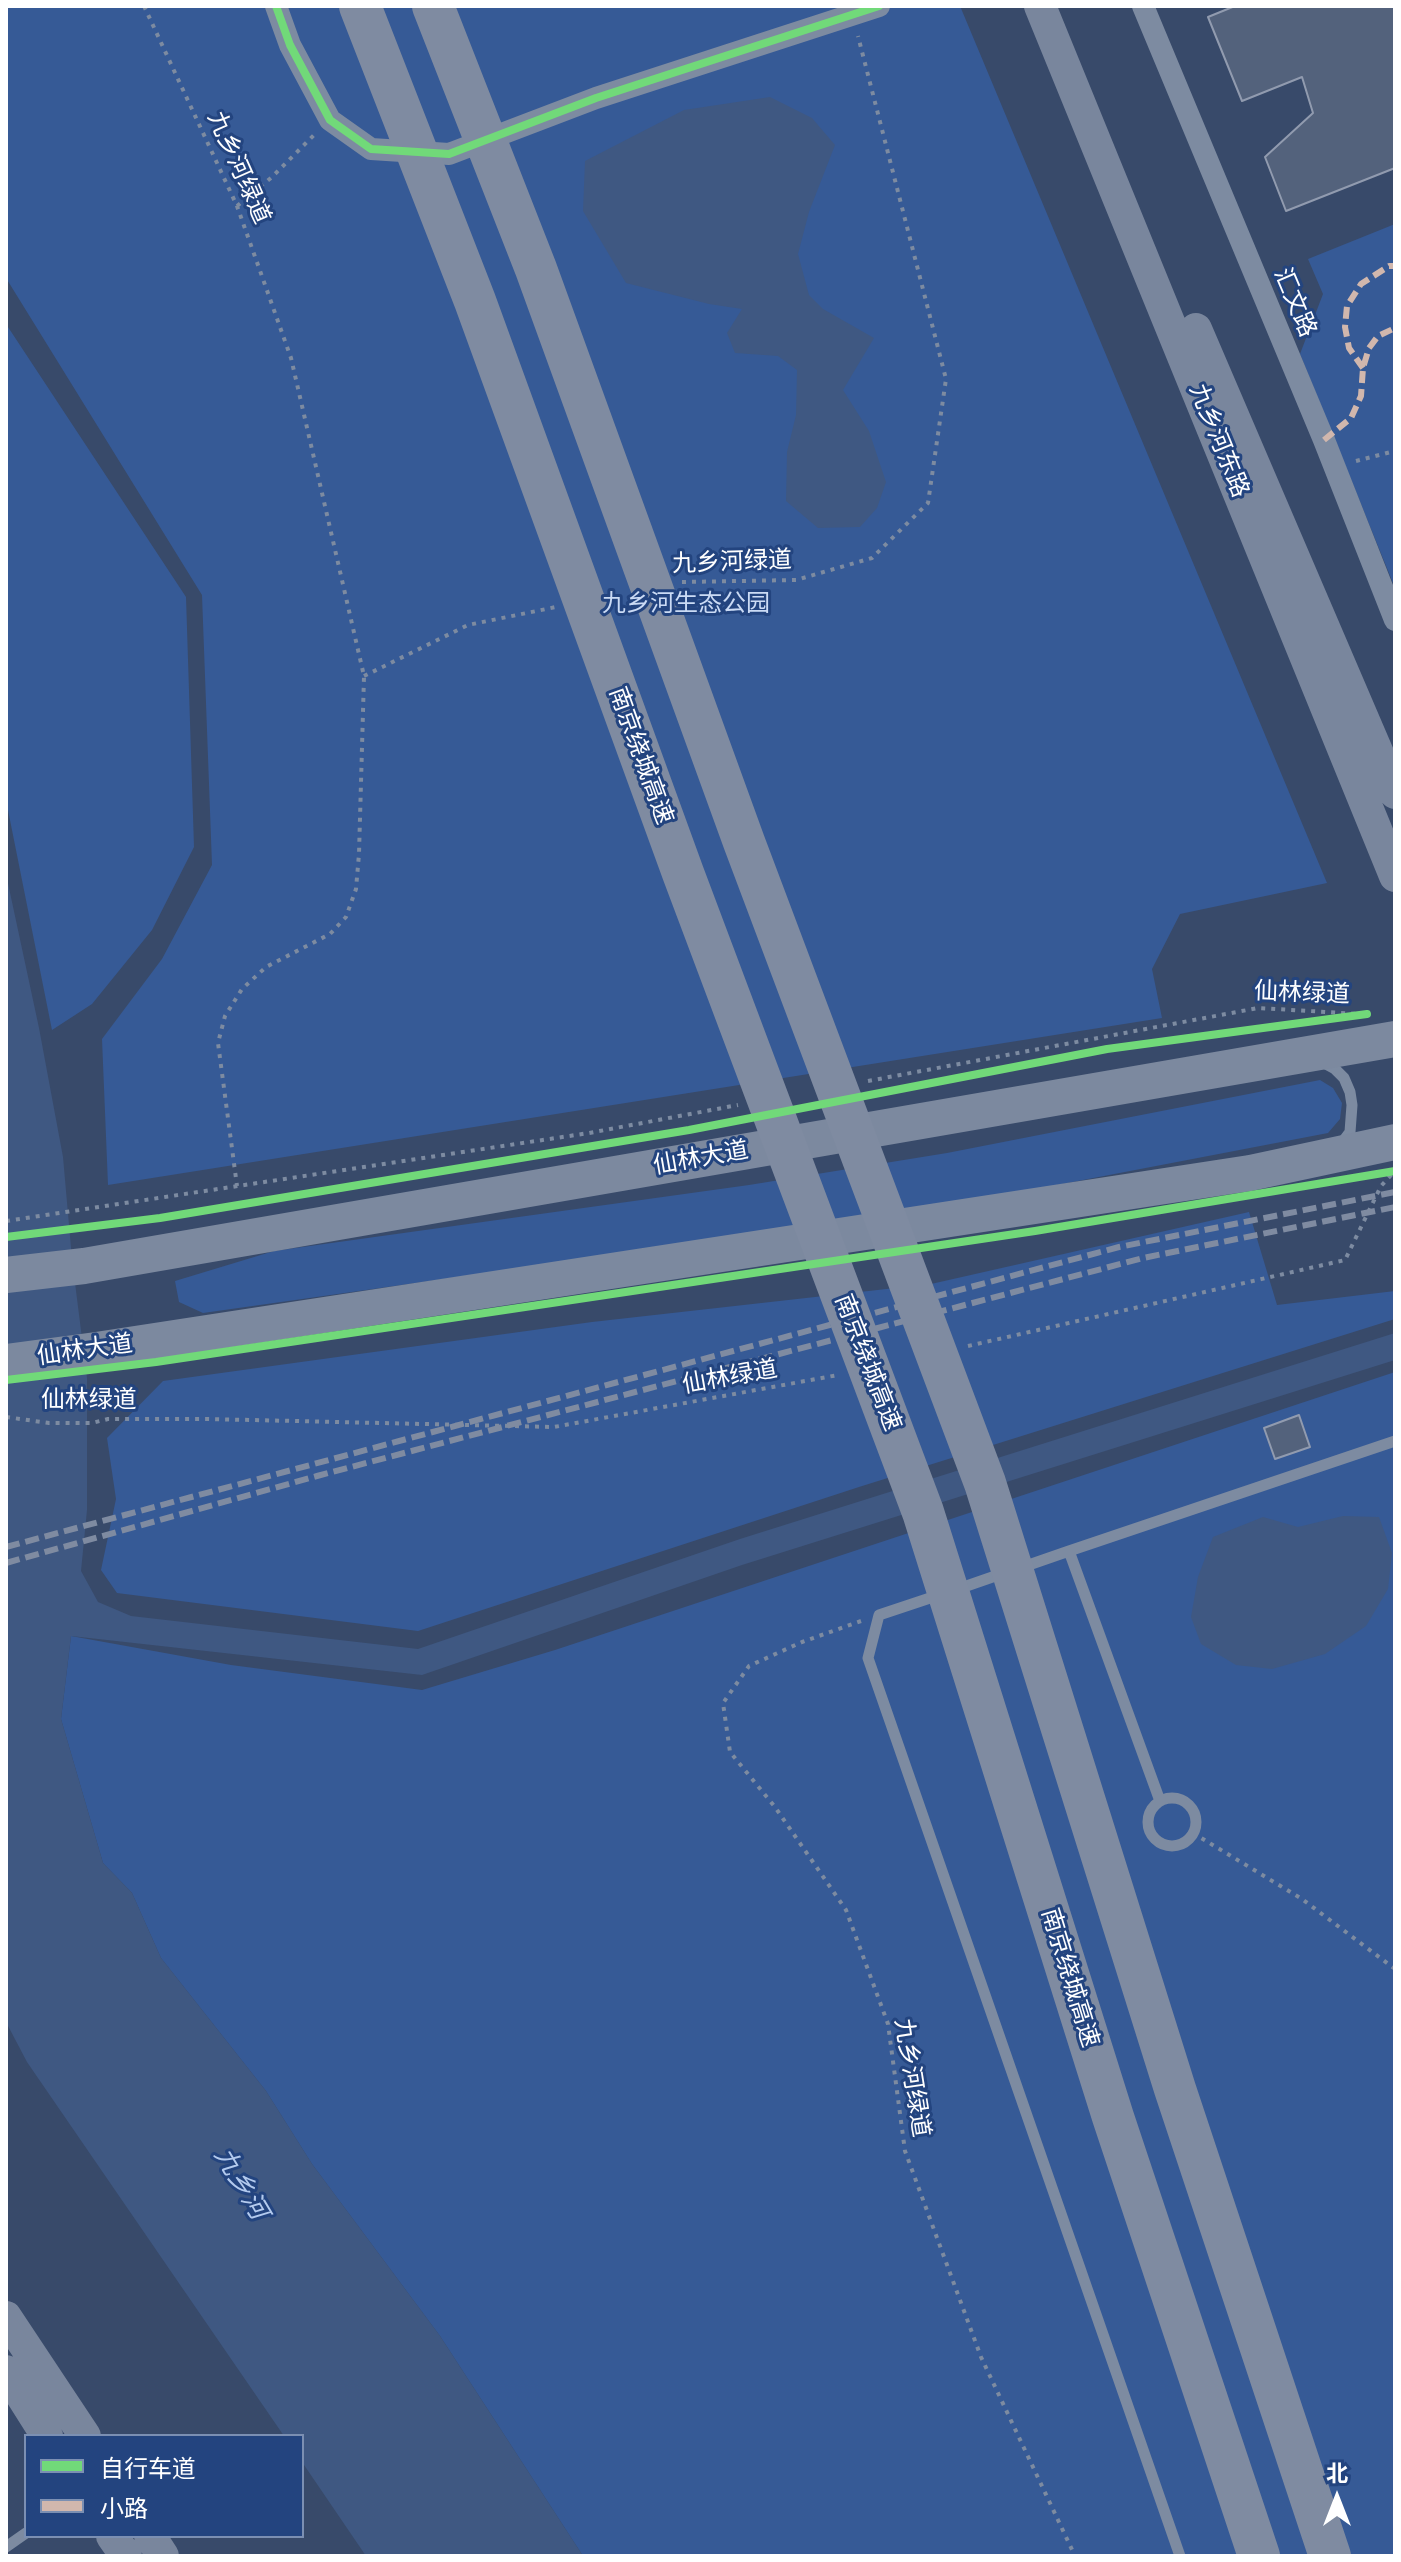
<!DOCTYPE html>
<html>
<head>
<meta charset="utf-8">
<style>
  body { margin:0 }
  #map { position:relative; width:1401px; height:2562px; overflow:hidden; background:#384a6a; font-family:"Varela Round","Noto Sans SC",sans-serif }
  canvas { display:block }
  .frame { position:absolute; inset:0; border:8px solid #fff; pointer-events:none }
  .legend { position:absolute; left:24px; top:2434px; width:280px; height:104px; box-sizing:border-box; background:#23447f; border:2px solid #7b8fb2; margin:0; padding:10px 14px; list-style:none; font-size:24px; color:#fff }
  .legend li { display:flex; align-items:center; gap:16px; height:40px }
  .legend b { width:40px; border:2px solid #7b8fb2 }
  .north { position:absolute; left:1297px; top:2458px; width:80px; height:80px; -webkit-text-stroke:6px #23447f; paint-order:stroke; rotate:0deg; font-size:22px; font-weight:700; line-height:32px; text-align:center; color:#fff }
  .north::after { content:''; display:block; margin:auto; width:28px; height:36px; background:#fff; clip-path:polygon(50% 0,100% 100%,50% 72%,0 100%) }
</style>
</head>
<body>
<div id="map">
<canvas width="1401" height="2562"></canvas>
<div class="frame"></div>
<ul class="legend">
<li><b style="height:10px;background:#71d979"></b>自行车道</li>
<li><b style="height:10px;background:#d1b7ad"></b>小路</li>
</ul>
<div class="north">北</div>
</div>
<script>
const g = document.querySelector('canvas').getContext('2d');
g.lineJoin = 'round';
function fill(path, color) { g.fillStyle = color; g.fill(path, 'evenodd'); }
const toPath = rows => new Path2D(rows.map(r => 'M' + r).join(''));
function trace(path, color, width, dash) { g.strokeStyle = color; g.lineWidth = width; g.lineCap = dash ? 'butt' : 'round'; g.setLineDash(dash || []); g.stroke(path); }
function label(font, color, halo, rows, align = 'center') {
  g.font = font + ' "Varela Round","Noto Sans SC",sans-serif'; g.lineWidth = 6; g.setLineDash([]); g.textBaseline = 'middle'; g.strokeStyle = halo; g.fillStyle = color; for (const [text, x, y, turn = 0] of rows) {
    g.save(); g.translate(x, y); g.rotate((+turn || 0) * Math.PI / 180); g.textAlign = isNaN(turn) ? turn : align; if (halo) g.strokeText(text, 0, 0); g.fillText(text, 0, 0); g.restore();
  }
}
fill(toPath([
  [6,6,960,6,1327,883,1180,914,1152,969,1162,1018,108,1185,102,1039,162,959,212,865,202,595,6,278],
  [1395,224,1395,588,1300,354,1323,294,1308,259],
  [6,324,186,597,194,847,152,930,92,1004,52,1030,6,800],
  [1320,1080,1333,1088,1342,1103,1340,1119,1328,1133,958,1204,763,1234,203,1313,179,1302,175,1281,274,1251,749,1185,947,1153],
  [1249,1212,1277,1305,1395,1291,1395,1319,859,1487,418,1631,117,1593,101,1570,116,1499,107,1438,163,1381,592,1322,931,1284],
  [1395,1372,1395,2556,583,2556,440,2336,312,2164,266,2091,161,1958,132,1893,103,1863,61,1719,71,1636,231,1665,422,1690,555,1650]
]), '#365a96');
fill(toPath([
  [770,97,812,118,835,145,809,212,798,254,809,295,823,309,874,338,843,390,869,431,886,482,877,508,860,527,818,528,786,501,787,452,796,415,797,370,778,356,735,353,727,333,742,309,709,304,626,283,583,211,585,161,684,110],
  [6,874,39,1028,63,1157,72,1259,87,1378,87,1510,81,1571,98,1602,131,1616,418,1649,740,1539,1395,1333,1395,1360,742,1565,422,1675,71,1636,61,1719,103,1863,132,1893,161,1958,266,2091,312,2164,440,2336,583,2556,366,2556,302,2462,302,2436,284,2436,27,2062,6,2022],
  [1343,1516,1379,1517,1392,1553,1388,1589,1366,1626,1325,1654,1272,1669,1236,1665,1201,1644,1191,1617,1198,1577,1213,1537,1263,1517,1298,1527]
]), '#3f5882');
const building = toPath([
  [1235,6,1395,6,1395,168,1286,211,1265,157,1313,113,1302,77,1242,101,1208,17,1235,6],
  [1299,1415,1310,1447,1275,1459,1264,1428,1299,1415]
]);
fill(building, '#53627c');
trace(building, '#919baf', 2);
trace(toPath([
  [144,6,237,206,291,358,364,676,359,854,356,889,346,917,330,934,266,967,242,989,225,1016,218,1043,237,1186],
  [237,206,272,177,315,134],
  [1356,461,1395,451],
  [682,582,796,580,872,558,928,503,946,379,858,36],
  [364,676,468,625,556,607],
  [868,1081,1258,1008,1360,1014],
  [6,1221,589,1133,738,1105],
  [968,1346,1345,1260,1381,1186,1393,1173],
  [6,1417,49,1423,92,1423,108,1419,208,1419,554,1427,838,1375],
  [861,1621,802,1642,749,1666,723,1703,730,1752,775,1807,846,1910,888,2024,905,2151,981,2357,1075,2556],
  [1193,1833,1302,1899,1395,1969]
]), '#7d8ba1', 4, [4, 6]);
trace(toPath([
  [1322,1062,1335,1069,1344,1078,1350,1092,1352,1105,1350,1132,1341,1144],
  [1020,1568,1069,1551],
  [955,1590,1004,1573],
  [939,1595,879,1615,868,1658,1180,2556],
  '1148 1822a24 24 0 1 1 48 0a24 24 0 1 1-48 0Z',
  [1160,1801,1069,1551,1395,1441],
  [6,2547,26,2533]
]), '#7d8ba1', 11);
trace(toPath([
  [276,6,290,45,330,120,371,149,449,154,596,98,879,6],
  [1143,6,1324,440,1395,620]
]), '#7d8ba1', 22);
trace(toPath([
  [1040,6,1395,876],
  [1196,329,1395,793],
  [6,2317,85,2436],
  [6,2371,47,2436],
  [112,2536,126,2556],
  [150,2536,163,2556]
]), '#79869d', 32);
trace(toPath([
  [6,1275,84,1266,1395,1039],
  [6,1362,96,1350,1250,1173,1395,1142]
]), '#7c899f', 36);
trace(toPath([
  [6,1547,1119,1247,1395,1192],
  [6,1563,317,1476,1143,1258,1395,1207]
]), '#7f8ba1', 6, [14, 6]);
trace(toPath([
  [360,6,475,301,683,873,923,1512,1113,2117,1259,2556],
  [433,6,536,269,744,842,985,1483,1175,2089,1330,2556]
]), '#7f8ba1', 42);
trace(toPath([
  [1363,368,1349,348,1345,327,1347,306,1361,284,1389,266,1395,266],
  [1324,440,1351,418,1361,396,1363,368,1369,348,1378,336,1395,328]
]), '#d1b7ad', 6, [12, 6]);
trace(toPath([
  [276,6,290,45,330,120,371,149,449,154,596,98,879,6],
  [6,1237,160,1218,689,1130,1107,1049,1367,1014],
  [6,1380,156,1362,1035,1231,1395,1171]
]), '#71d979', 8);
label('24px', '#fff', '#23447f', [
  ["九乡河绿道",238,168,66],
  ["汇文路",1294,303,67],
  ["九乡河东路",1218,441,68],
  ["九乡河绿道",732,563,-2],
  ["南京绕城高速",640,756,70],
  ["仙林绿道",1302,994,2],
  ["仙林大道",701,1159,-10],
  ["仙林大道",85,1351,-8],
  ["南京绕城高速",867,1363,69],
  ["仙林绿道",730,1378,-10],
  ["仙林绿道",89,1401],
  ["南京绕城高速",1069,1978,73],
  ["九乡河绿道",911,2078,81]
]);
label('24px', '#cbdbf5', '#23447f', [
  ["九乡河生态公园",686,605]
]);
label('italic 26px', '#b3caee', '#23447f', [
  ["九乡河",240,2184,59]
]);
</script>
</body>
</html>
